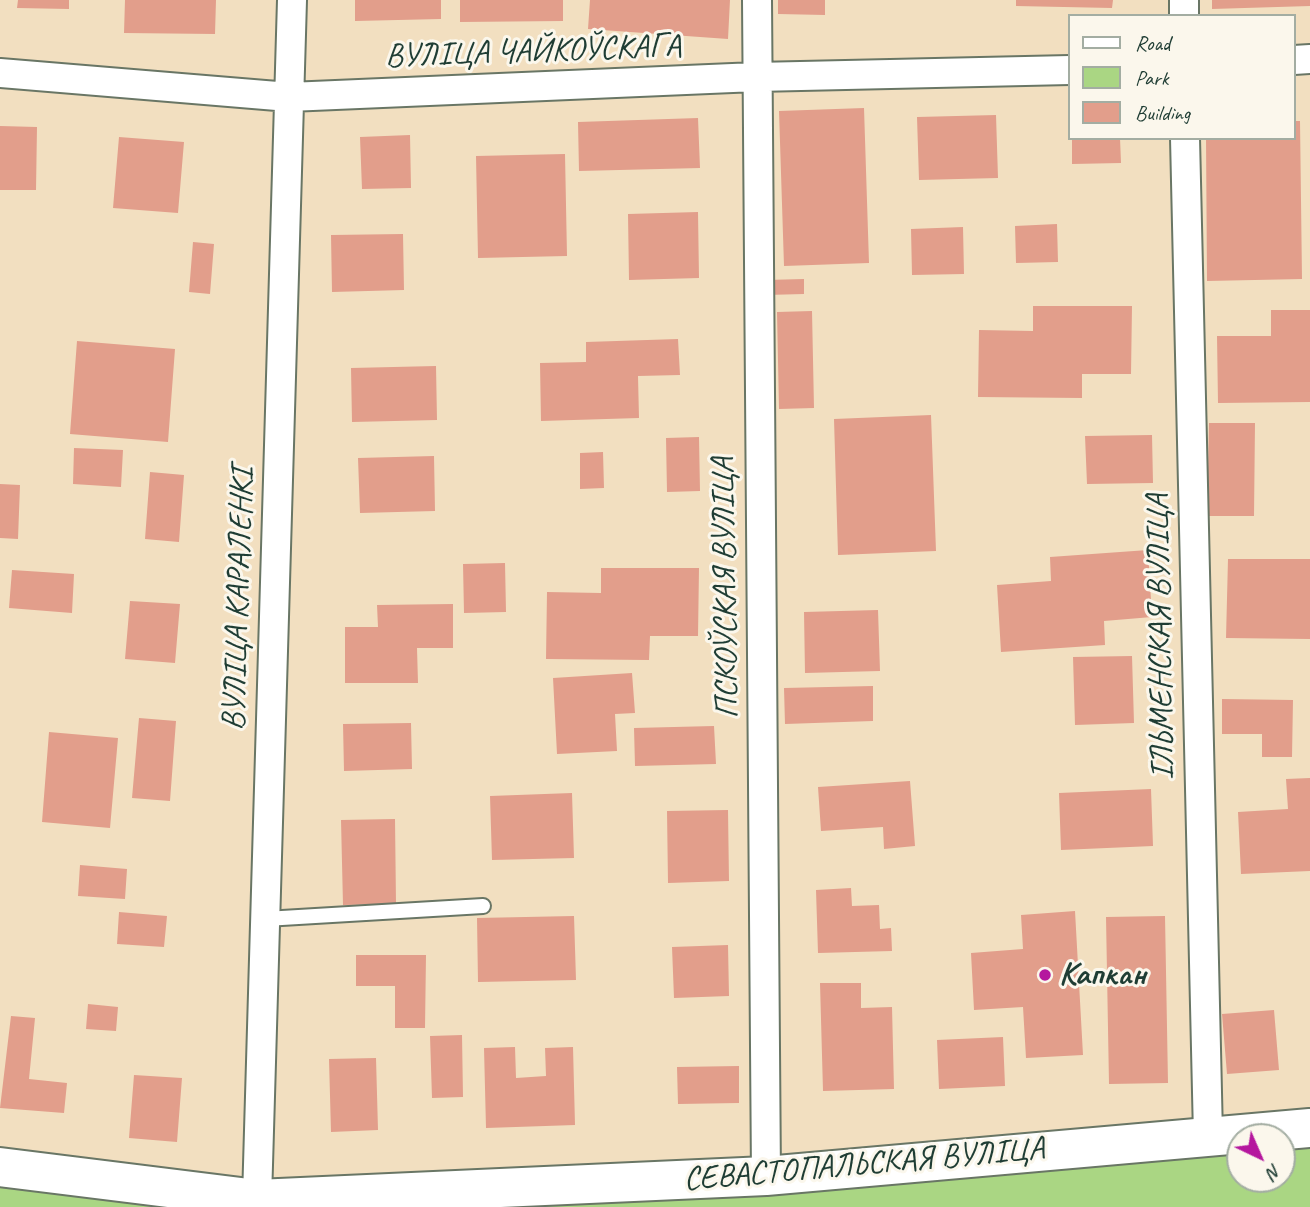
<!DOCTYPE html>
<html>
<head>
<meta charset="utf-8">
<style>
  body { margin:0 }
  #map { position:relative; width:1310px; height:1207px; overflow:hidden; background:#f2dfc0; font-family:Caveat,sans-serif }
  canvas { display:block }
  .legend { position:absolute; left:1068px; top:14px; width:228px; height:126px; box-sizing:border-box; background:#fbf7ec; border:2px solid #a3ada2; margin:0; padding:9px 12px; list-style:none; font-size:21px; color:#1f3d34 }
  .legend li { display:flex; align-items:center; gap:14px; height:35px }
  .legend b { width:35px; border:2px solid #a3ada2 }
  .north { position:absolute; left:1226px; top:1123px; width:70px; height:70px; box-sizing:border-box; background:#fbf7ec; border:2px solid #a3ada2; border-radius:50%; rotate:136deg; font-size:19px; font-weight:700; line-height:28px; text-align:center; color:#1f3d34 }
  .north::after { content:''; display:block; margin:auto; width:24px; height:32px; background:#b5179e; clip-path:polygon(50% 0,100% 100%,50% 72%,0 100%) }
</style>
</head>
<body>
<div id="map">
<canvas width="1310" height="1207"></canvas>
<ul class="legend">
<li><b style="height:9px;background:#fff"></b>Road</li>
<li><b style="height:19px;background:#aad683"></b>Park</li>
<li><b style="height:19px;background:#e29e8b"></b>Building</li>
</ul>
<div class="north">N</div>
</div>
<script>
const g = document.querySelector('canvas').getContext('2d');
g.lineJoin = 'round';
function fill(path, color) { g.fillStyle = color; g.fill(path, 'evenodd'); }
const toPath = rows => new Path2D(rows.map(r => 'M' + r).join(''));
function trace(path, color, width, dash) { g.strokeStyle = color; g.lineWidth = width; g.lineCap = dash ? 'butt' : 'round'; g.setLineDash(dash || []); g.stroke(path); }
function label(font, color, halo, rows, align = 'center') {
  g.font = font + ' Caveat,sans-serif'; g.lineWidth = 6; g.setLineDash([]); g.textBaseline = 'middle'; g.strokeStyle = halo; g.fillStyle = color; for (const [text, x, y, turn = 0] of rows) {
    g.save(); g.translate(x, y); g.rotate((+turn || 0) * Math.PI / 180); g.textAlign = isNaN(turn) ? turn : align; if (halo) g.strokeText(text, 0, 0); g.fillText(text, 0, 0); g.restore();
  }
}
fill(toPath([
  [1310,1144,1310,1207,299,1207,1240,1150,1240,1179,1282,1179,1282,1146],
  [0,1182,233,1207,0,1207]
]), '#aad683');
fill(toPath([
  [18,0,69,0,69,9,17,8],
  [125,0,216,0,215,34,124,33],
  [355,0,441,0,441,19,355,21],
  [460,0,563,0,563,21,460,22],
  [590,0,730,0,728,39,588,29],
  [778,0,825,0,825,15,778,14],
  [1016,0,1113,0,1112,8,1016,6],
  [1212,0,1310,0,1310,6,1212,9],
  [864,108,869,263,784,266,779,111],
  [996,115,998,178,919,180,917,117],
  [698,118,700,168,579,171,578,122],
  [1294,121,1300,121,1302,279,1207,281,1206,138,1294,138],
  [0,126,37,127,36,190,0,190],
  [410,135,411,188,362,189,360,137],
  [119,137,184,142,178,213,113,208],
  [1072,138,1120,138,1121,163,1072,164],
  [565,154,567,256,478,258,476,156],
  [698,212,699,278,629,280,628,214],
  [1057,224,1058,262,1016,263,1015,226],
  [963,227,964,274,912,275,911,229],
  [403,234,404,290,332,292,331,235],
  [193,242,214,244,210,294,189,292],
  [804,279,804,294,766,295,766,280],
  [1033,306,1132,306,1131,374,1082,374,1082,398,978,397,979,330,1033,331],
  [1271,310,1310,310,1310,402,1218,403,1217,336,1271,336],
  [812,311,814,408,779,409,777,312],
  [678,339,680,375,638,376,639,418,541,421,540,363,586,362,586,342],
  [77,341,175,349,168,442,70,434],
  [436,366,437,420,352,422,351,368],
  [931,415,936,551,838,555,834,419],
  [1209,423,1255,423,1254,516,1207,516],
  [1152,435,1153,483,1087,484,1085,436],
  [699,437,700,491,667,492,666,438],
  [74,448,123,450,121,487,73,484],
  [603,452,604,488,580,489,580,453],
  [434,456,435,511,360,513,358,458],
  [150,472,184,475,179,542,145,539],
  [0,484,20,485,18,539,0,538],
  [1148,550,1152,617,1104,621,1105,645,1001,652,997,585,1051,581,1050,557],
  [1228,559,1310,559,1310,639,1226,638],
  [505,563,506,612,464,613,463,564],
  [601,568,699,568,698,636,650,636,649,660,546,659,547,592,601,593],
  [12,570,74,574,72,613,9,608],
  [130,601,180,604,175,663,125,659],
  [453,604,453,648,417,648,418,683,345,683,345,627,378,627,377,605],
  [878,610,880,671,805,673,804,612],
  [1132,656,1134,723,1075,725,1073,657],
  [632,673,635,713,615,714,617,751,557,754,553,678],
  [873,686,873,721,785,724,784,688],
  [1222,699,1293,700,1292,757,1262,757,1262,734,1222,734],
  [139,718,176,721,170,801,132,798],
  [411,723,412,769,344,771,343,724],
  [714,726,716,764,635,766,634,728],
  [49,732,118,738,110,828,42,822],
  [1310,778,1310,871,1241,874,1238,812,1288,809,1286,779],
  [910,781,915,846,884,849,883,827,821,831,818,787],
  [1151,789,1153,846,1061,850,1059,793],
  [572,793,574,858,492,860,490,796],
  [728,810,729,881,668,883,667,811],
  [395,819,396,904,343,905,341,820],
  [80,865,127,869,125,899,78,896],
  [851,888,852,906,879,905,880,929,891,928,892,951,818,953,816,890],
  [1075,911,1083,1055,1026,1058,1023,1007,974,1010,971,953,1023,949,1021,915],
  [119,912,167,916,164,947,117,944],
  [574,916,576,980,478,982,477,918],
  [1165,916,1168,1083,1109,1084,1106,917],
  [728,945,729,996,674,998,672,947],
  [356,955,426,955,425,1028,395,1028,395,986,356,986],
  [820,983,861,983,861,1008,892,1007,894,1089,823,1091],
  [88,1004,118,1007,116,1031,86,1029],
  [1274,1010,1279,1070,1227,1074,1222,1014],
  [11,1016,35,1018,29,1079,67,1083,64,1113,0,1108],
  [462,1035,463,1097,432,1098,430,1036],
  [1003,1037,1005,1086,939,1089,937,1040],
  [515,1047,516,1078,546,1076,545,1048,573,1047,575,1125,486,1128,484,1048],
  [376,1058,378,1130,331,1132,329,1059],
  [739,1066,739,1103,678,1104,677,1067],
  [134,1075,182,1078,177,1142,129,1138]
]), '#e29e8b');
const lane = toPath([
  [265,919,483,906]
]);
const street = toPath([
  [757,0,766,1176],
  [1184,16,1184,0],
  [1294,60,1310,59],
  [0,73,289,97,756,77,1070,70],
  [1185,138,1208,1135],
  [257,1199,292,0]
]);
const secondary = toPath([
  [0,1167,257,1199,766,1176,1310,1128]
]);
trace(lane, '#697665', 18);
trace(street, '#697665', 32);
trace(secondary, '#697665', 42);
trace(lane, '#fff', 14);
trace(street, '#fff', 28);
trace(secondary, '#fff', 38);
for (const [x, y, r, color] of [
  [1045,975,7,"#b5179e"]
]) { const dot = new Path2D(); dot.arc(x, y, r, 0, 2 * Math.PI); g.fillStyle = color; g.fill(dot); trace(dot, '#fbf7ec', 2.5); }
label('33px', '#1f3d34', '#fbf7ec', [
  ["ВУЛІЦА ЧАЙКОЎСКАГА",533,52,-2],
  ["ПСКОЎСКАЯ ВУЛІЦА",726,588,-91],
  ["ВУЛІЦА КАРАЛЕНКІ",239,599,-88],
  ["ІЛЬМЕНСКАЯ ВУЛІЦА",1161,637,-91],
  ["СЕВАСТОПАЛЬСКАЯ ВУЛІЦА",864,1165,-5]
]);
label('bold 33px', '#1f3d34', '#fbf7ec', [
  ["Капкан",1059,975]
], 'left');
</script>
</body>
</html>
